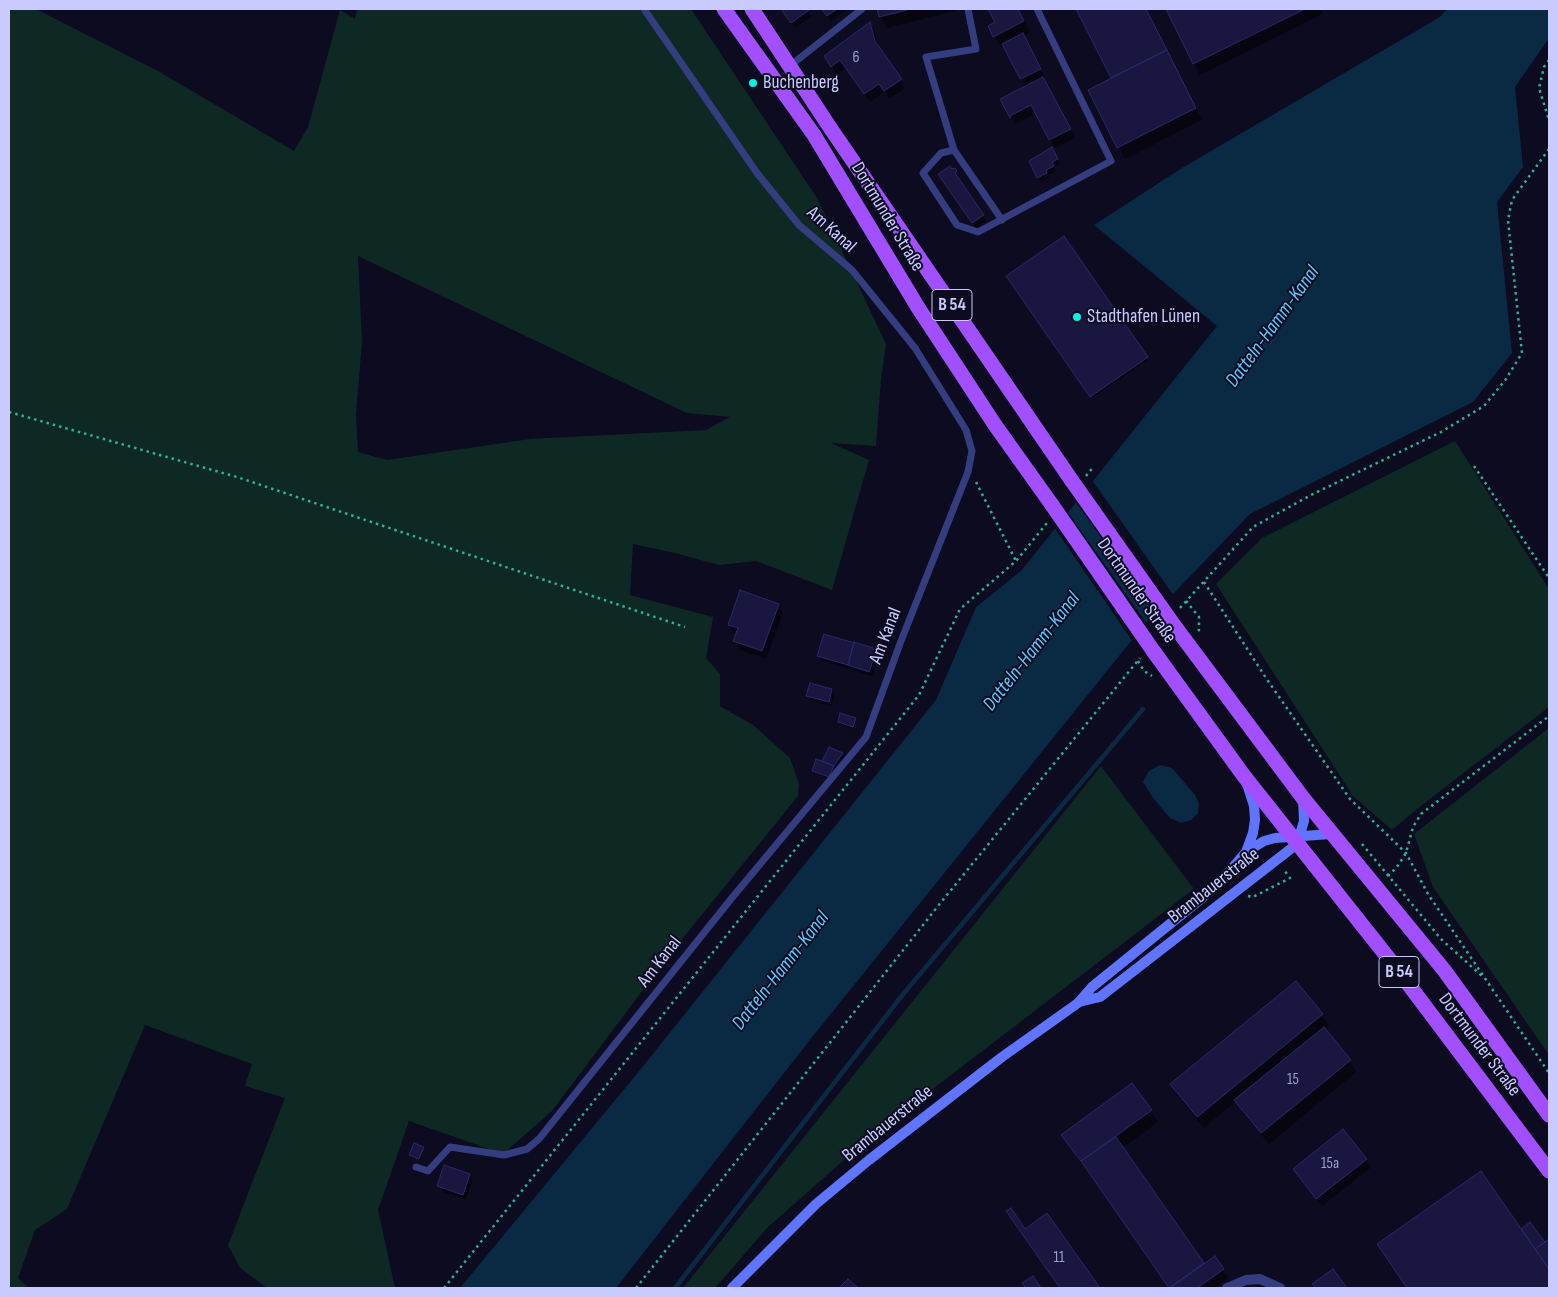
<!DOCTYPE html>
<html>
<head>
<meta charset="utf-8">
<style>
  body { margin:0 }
  #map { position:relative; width:1558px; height:1297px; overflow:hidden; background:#0c0b1f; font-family:"Sofia Sans Condensed",sans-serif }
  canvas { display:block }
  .frame { position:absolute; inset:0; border:10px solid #c9cbff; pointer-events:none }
</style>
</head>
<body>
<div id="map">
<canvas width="1558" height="1297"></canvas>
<div class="frame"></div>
</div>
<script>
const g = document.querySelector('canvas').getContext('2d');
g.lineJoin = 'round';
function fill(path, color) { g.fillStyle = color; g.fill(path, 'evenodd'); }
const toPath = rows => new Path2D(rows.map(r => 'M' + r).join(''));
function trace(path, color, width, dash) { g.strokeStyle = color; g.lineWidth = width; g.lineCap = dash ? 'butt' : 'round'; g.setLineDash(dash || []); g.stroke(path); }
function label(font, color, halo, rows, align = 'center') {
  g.font = font + ' "Sofia Sans Condensed",sans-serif'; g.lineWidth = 4; g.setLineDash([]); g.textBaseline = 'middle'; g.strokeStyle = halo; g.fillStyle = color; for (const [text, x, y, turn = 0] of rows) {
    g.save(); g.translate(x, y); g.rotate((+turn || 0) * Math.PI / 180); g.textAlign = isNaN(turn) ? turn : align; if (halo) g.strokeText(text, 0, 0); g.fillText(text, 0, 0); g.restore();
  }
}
fill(toPath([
  [9,9,36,9,158,71,294,151,308,127,340,10,355,19,357,9,691,9,817,198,886,344,881,379,876,446,831,443,869,460,832,590,756,561,719,565,675,553,633,544,630,595,713,617,706,658,720,674,720,706,753,725,790,758,799,784,798,796,670,954,552,1111,503,1154,409,1121,378,1210,395,1288,267,1288,240,1268,228,1245,285,1098,245,1086,252,1064,145,1025,67,1209,35,1230,18,1278,29,1288,9,1288],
  [358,256,687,413,730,417,706,430,530,439,387,460,358,452,356,415,362,341],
  [1455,441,1549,589,1549,707,1417,809,1392,830,1353,796,1216,584,1262,538],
  [1549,728,1549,1055,1433,887,1414,834],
  [1101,766,1194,889,870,1137,767,1228,715,1288,683,1288]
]), '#0e2924');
fill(toPath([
  [1447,9,1549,9,1549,38,1515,87,1523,167,1497,202,1512,353,1473,402,1250,514,1148,620,809,1041,616,1288,460,1288,640,1070,936,700,976,607,1021,571,1217,326,1094,225,1182,168,1440,17],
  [1160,765,1172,768,1195,795,1199,803,1198,813,1191,820,1181,823,1170,818,1153,798,1143,782,1149,771]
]), '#0a2a44');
fill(toPath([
  [1092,480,1174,596,1156,615,1075,501],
  [1067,511,1147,624,1133,642,1054,527]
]), '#0c0b1f');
fill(toPath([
  [782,9,807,9,811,16,795,28],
  [822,9,845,9,846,10,831,21],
  [878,9,962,9,887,28,880,16],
  [989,9,1018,9,1030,32,1023,36,1045,78,1043,78,1075,138,1055,148,1037,113,1015,124,1010,116,1026,87,1005,45,1001,47,994,36,996,22],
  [1078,9,1146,9,1202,120,1125,159,1090,91,1113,79],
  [1167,9,1320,9,1323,14,1200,75],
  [870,23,874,31,879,48,905,88,890,98,885,91,870,102,846,68,837,74,830,64],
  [1055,154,1060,164,1054,168,1056,171,1048,175,1049,178,1041,182,1038,177],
  [954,169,959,177,957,179,986,221,976,228,943,179],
  [1063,238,1148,360,1092,398,1008,277],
  [778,605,783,613,766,659,740,650,735,641,737,634,734,633,729,624],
  [876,650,879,656,872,676,822,661,819,656],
  [831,690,835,695,831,706,811,701,808,696],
  [855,719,856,721,854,729,840,724,839,722],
  [829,749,842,754,844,756,834,768,830,779,815,773,814,771,822,763],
  [1322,1015,1329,1026,1324,1030,1350,1061,1356,1072,1269,1144,1243,1112,1236,1101,1204,1128,1178,1096,1172,1085],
  [1151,1111,1158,1122,1122,1148,1204,1265,1214,1258,1223,1270,1228,1278,1214,1288,1170,1288,1063,1135],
  [423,1148,424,1150,420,1160,412,1157,411,1155],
  [1366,1159,1370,1168,1322,1206,1294,1169],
  [469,1175,472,1180,466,1200,442,1192,439,1186],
  [1525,1236,1544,1244,1549,1240,1549,1288,1407,1288,1378,1244]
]), '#0007');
trace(toPath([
  [675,1288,904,993,1143,709]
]), '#0a2a44', 4.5);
const building = toPath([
  [781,9,809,9,809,10,791,23,781,9],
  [821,9,837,9,827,16,821,9],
  [877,9,911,9,879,17,877,9],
  [988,9,1018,9,1024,21,993,37,988,26,995,22,988,9],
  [1076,9,1146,9,1167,50,1111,78,1076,9],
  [1166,9,1305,9,1193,64,1166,9],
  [870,22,875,41,902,79,884,91,879,84,864,94,840,60,831,67,824,56,870,22],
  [1023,33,1041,69,1020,79,1002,44,1023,33],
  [1167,50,1196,108,1117,148,1088,90,1167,50],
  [1043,77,1071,129,1049,140,1031,105,1010,116,1010,118,1000,99,1043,77],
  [1052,147,1058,159,1052,162,1054,166,1046,170,1047,173,1037,178,1029,161,1052,147],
  [950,166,952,169,955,168,957,171,955,173,984,215,972,223,938,174,950,166],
  [1064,236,1148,357,1090,397,1006,276,1064,236],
  [740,590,779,604,762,651,733,641,738,628,728,625,740,590],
  [824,634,854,643,848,665,817,656,824,634],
  [854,642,877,649,869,672,848,665,854,642],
  [810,683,832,689,829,702,806,696,810,683],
  [840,713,856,718,853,727,838,722,840,713],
  [829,747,843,753,834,766,822,761,829,747],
  [816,759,834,766,829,777,812,771,816,759],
  [1296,981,1323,1014,1197,1117,1170,1084,1296,981],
  [1324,1027,1351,1060,1261,1133,1234,1100,1324,1027],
  [1132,1083,1152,1110,1081,1161,1061,1135,1132,1083],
  [1343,1129,1367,1159,1316,1199,1293,1169,1343,1129],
  [1116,1137,1204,1263,1169,1288,1081,1161,1116,1137],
  [414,1143,424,1147,419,1159,409,1155,414,1143],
  [444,1165,470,1174,463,1195,437,1186,444,1165],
  [1481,1171,1549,1269,1549,1288,1407,1288,1377,1244,1481,1171],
  [1011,1208,1025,1229,1047,1213,1100,1288,1060,1288,1006,1211,1011,1208],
  [1530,1222,1545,1242,1535,1249,1521,1229,1530,1222],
  [1549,1239,1549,1269,1535,1249,1549,1239],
  [1215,1256,1224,1269,1197,1288,1170,1288,1215,1256],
  [1333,1269,1347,1288,1316,1288,1312,1284,1333,1269],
  [1033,1276,1041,1288,1026,1288,1022,1283,1033,1276],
  [848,1279,858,1288,839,1288,848,1279]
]);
fill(building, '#191740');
trace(building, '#2a286d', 1);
trace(toPath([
  [1549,60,1544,67,1539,88,1549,120],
  [9,412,237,477,685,627],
  [1474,466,1549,578],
  [1086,476,1094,466],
  [976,482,1016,561],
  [1204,582,1266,678,1350,799,1406,853,1428,894,1549,1073],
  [1186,601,1199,617,1199,630,1197,632],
  [1180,608,1253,527,1311,495,1441,432,1484,406,1506,379,1522,353,1508,220,1512,200,1549,149],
  [1138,661,1144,671,1152,676],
  [1362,844,1441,939,1483,977],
  [1388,876,1397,867,1406,853,1413,827,1421,814,1549,716],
  [1248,896,1253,897,1290,878,1284,870],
  [444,1288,919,695,960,609,1016,561,1047,523],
  [636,1288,938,906,1140,658]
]), '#28b495', 2.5, [2.5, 4]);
trace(toPath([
  [791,65,862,9],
  [954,150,926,57,976,49,968,9],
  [1002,220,954,150,941,153,923,173,957,225,978,232,1111,161,1037,9],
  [416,1167,428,1171,450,1147,504,1155,527,1149,539,1139,731,899,866,737,901,641,968,472,972,451,966,430,915,348,852,270,799,225,757,173,644,9]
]), '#343d80', 7);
trace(toPath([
  [1227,1288,1246,1280,1260,1279,1280,1288]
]), '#343d80', 10);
trace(toPath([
  [1246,852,1264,841,1275,838,1331,834],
  [1079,1002,1100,997,1297,844,1304,821,1303,798],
  [732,1288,816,1204,869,1160,1002,1057,1078,1003,1092,987,1202,898,1228,873,1246,852,1253,833,1255,820,1254,806,1247,784]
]), '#6075ff', 10);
trace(toPath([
  [724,9,814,135,919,309,995,425,1052,505],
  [752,9,831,129,1072,481],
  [1176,628,1303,798,1444,970,1549,1115],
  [1154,652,1244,776,1397,969,1549,1171]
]), '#a250ff', 15);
trace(toPath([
  [1072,481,1176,628],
  [1052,505,1154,652]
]), '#a250ff', 15);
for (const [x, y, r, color] of [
  [753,83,5,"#00f4e6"],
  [1077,317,5,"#00f4e6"]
]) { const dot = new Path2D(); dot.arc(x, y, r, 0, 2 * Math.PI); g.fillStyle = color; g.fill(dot); trace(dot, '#0c0b1f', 2); }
label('16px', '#9d9ecf', null, [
  ["6",856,58],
  ["15",1293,1080],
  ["15a",1330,1164],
  ["11",1059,1258]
]);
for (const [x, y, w] of [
  [952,305,40],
  [1399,972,40]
]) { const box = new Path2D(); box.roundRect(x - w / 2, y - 15.5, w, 31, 4); g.fillStyle = '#0c0b1f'; g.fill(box); trace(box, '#c9cbff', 1); }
label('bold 18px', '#c9cbff', null, [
  ["B 54",952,305],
  ["B 54",1399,972]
]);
label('19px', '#c9cbff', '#0c0b1f', [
  ["Buchenberg",763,83],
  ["Stadthafen Lünen",1087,317]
], 'left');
label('19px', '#c9cbff', '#0c0b1f', [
  ["Dortmunder Straße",887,217,59],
  ["Am Kanal",831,230,42],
  ["Dortmunder Straße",1136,591,55],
  ["Am Kanal",886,636,-69],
  ["Brambauerstraße",1214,886,-38],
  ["Am Kanal",660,962,-52],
  ["Dortmunder Straße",1479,1045,53],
  ["Brambauerstraße",888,1124,-39]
]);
label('italic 20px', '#57ccff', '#0c0b1f', [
  ["Datteln-Hamm-Kanal",1273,327,-54],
  ["Datteln-Hamm-Kanal",1032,652,-52],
  ["Datteln-Hamm-Kanal",781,971,-52]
]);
</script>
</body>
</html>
